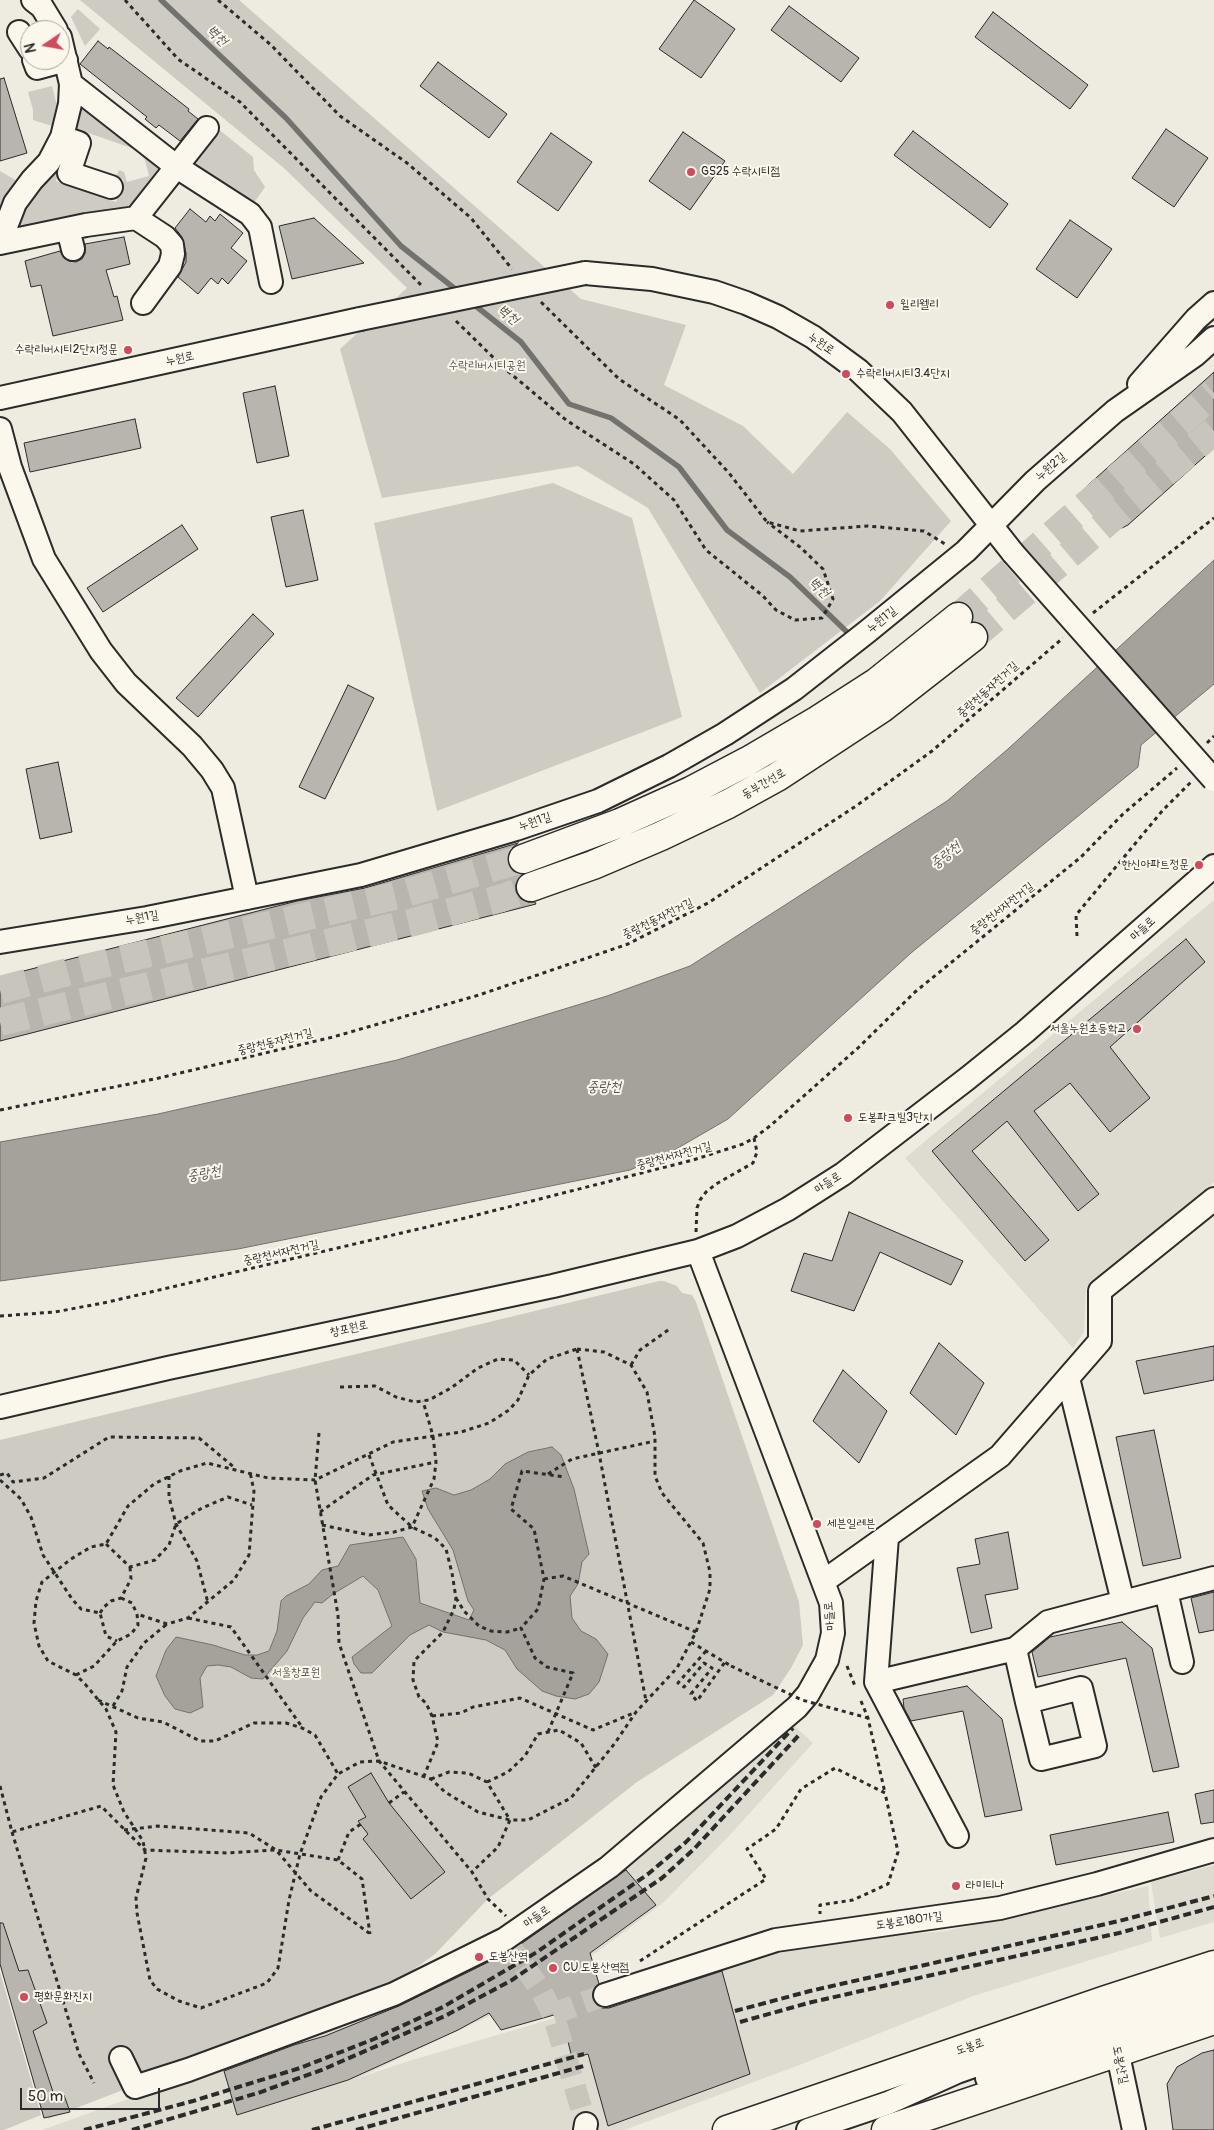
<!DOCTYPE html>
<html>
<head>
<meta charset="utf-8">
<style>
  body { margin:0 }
  #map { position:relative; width:1214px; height:2130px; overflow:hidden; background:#eeebe0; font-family:Pangolin,sans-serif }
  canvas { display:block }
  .north { position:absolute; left:20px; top:20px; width:50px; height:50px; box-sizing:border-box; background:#fbf7ec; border:1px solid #a8a59f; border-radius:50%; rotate:258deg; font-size:14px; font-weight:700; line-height:20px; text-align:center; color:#2b2b2b }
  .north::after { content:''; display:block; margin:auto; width:18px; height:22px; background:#d1495b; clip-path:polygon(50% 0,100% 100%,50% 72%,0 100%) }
  .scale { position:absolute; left:20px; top:2088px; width:140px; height:22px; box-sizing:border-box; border:2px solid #2b2b2b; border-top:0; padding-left:6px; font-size:15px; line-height:18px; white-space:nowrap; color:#2b2b2b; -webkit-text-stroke:4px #fbf7ec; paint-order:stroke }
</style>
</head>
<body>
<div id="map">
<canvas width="1214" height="2130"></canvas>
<div class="north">N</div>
<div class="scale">50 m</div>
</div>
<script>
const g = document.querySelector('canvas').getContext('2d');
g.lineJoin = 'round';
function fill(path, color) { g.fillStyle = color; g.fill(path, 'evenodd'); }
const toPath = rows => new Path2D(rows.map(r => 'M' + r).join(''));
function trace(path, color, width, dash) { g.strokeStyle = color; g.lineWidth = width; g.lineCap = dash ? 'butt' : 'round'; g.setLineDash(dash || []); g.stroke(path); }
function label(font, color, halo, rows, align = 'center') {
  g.font = font + ' Pangolin,"Poor Story",sans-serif'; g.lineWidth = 4; g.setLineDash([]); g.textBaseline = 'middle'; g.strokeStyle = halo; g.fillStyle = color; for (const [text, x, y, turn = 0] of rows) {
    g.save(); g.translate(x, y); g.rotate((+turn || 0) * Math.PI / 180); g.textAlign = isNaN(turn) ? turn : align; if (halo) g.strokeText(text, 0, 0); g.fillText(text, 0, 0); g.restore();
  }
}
fill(toPath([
  [1214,900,1214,1182,1086,1288,1084,1332,1073,1348,905,1158],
  [788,1720,813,1743,730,1835,663,1903,597,1952,487,2017,358,2078,409,2061,616,2000,814,1943,946,1931,1148,1886,1152,1941,973,1996,797,2066,624,2130,42,2130,195,2075,213,2067,349,2025,531,1930],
  [1214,1865,1214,1922,1160,1938,1151,1882]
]), '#dedbd1');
fill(toPath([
  [80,0,239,0,581,299,686,325,664,385,743,426,793,474,847,412,890,449,951,521,880,601,760,693,648,508,578,466,382,498,340,349,407,288,285,169],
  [78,9,100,29,85,46,71,17],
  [52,86,56,102,60,104,52,126,33,120,33,110,28,92],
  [78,101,160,166,129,207,87,213,18,228,17,226,23,209,65,153,56,181,116,202,124,180,116,177,119,170,124,172,127,182,149,176,145,160,137,150,77,129,72,121],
  [217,128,253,157,254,170,265,187,254,203,191,163],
  [0,171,17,181,0,209],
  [553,483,632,518,682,717,437,811,374,523],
  [659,1281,664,1281,677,1286,682,1293,692,1295,696,1302,799,1602,803,1645,791,1668,773,1695,637,1782,488,1899,435,1954,391,1986,48,2119,0,1933,0,1440],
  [0,1972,41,2115,4,2130,0,2130]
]), '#cecbc2');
const water = toPath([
  [1214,560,1214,684,1141,745,1138,767,911,953,728,1119,671,1152,630,1170,238,1249,0,1281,0,1142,158,1114,397,1060,607,996,690,966,947,801,1008,749,1214,560],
  [552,1447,561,1455,574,1489,589,1554,582,1562,578,1584,570,1596,572,1618,581,1631,596,1639,608,1654,599,1682,589,1694,575,1699,556,1696,542,1691,517,1669,505,1650,486,1640,443,1632,429,1625,410,1635,372,1673,361,1673,354,1664,352,1657,392,1626,378,1590,363,1576,333,1594,322,1603,315,1602,303,1618,287,1651,263,1679,251,1678,231,1667,218,1665,207,1666,200,1678,203,1707,190,1713,175,1709,165,1696,156,1676,166,1650,176,1637,213,1645,245,1655,257,1655,269,1651,277,1631,281,1601,286,1596,309,1584,322,1570,338,1566,350,1545,403,1537,416,1559,420,1603,469,1620,474,1610,468,1601,453,1550,428,1509,422,1491,436,1488,454,1495,471,1490,490,1479,505,1464,528,1452,552,1447]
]);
fill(water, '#a4a29a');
trace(water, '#74726e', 1);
trace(toPath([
  [161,0,286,118,401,246,459,292],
  [472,303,521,342,569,404,611,418,679,467,727,530,790,577,847,632]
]), '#74726e', 5.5);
const building = toPath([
  [694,0,735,29,701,78,659,49,694,0],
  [789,6,859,58,841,82,771,30,789,6],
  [993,12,1088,85,1070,109,975,37,993,12],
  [98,41,108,49,109,47,140,71,189,109,188,111,198,119,180,141,159,125,156,128,145,119,147,117,80,64,98,41],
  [438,62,507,114,489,138,420,86,438,62],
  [4,78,27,153,0,161,0,79,4,78],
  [1166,129,1208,158,1174,207,1132,178,1166,129],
  [913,131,1008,204,990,228,894,155,913,131],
  [683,132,725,161,690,210,649,181,683,132],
  [551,133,592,162,558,211,517,182,551,133],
  [190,209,206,222,210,216,215,221,220,214,243,233,231,248,247,261,228,284,222,278,218,284,211,278,198,294,178,277,186,262,186,253,182,237,175,228,190,209],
  [314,218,345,246,364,263,292,279,279,226,314,218],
  [1070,220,1112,249,1077,298,1036,269,1070,220],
  [124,237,130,264,106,270,114,297,117,296,123,320,53,336,41,285,31,287,25,261,60,251,64,258,69,261,76,262,82,259,85,253,85,244,124,237],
  [1214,372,1214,448,1128,525,1122,528,1118,526,1093,499,1086,487,1214,372],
  [275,386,289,456,257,463,243,393,275,386],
  [135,419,141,448,30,472,24,443,135,419],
  [303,510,318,580,286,587,271,517,303,510],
  [182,525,198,549,103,612,87,588,182,525],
  [253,614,274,634,198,717,176,698,253,614],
  [348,685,374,698,325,799,299,787,348,685],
  [58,762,72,832,40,839,26,769,58,762],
  [518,843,511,849,508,857,509,865,513,871,523,874,516,884,516,892,521,899,528,902,535,902,536,904,0,1041,0,977,297,901,365,888,518,843],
  [1186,939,1205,962,1110,1047,1150,1098,1110,1132,1070,1083,1034,1111,1099,1194,1078,1211,1007,1121,972,1151,1049,1240,1025,1261,932,1151,1186,939],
  [849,1212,963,1261,951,1285,880,1252,854,1311,791,1291,804,1253,832,1261,849,1212],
  [939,1343,984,1383,956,1435,910,1393,939,1343],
  [1214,1346,1214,1380,1144,1394,1136,1361,1214,1346],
  [843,1370,887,1411,859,1463,813,1421,843,1370],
  [1154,1430,1181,1558,1143,1566,1116,1437,1154,1430],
  [1008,1532,1018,1589,985,1595,992,1628,971,1633,957,1568,980,1564,975,1539,1008,1532],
  [1214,1592,1214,1630,1199,1633,1191,1598,1214,1592],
  [1122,1622,1152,1648,1179,1767,1153,1772,1126,1658,1038,1677,1032,1652,1050,1637,1122,1622],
  [967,1686,1002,1719,1022,1810,985,1817,963,1711,911,1721,904,1708,903,1699,967,1686],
  [371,1773,389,1803,445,1872,411,1899,363,1839,368,1834,358,1821,366,1817,348,1787,371,1773],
  [1214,1790,1214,1822,1201,1824,1195,1794,1214,1790],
  [1168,1812,1174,1842,1056,1865,1050,1835,1168,1812],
  [626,1870,656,1905,590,1953,599,1984,592,1992,593,1999,597,2005,602,2008,609,2008,722,1971,750,2074,608,2126,588,2054,572,2058,561,2013,501,2030,489,2013,458,2030,348,2080,237,2115,224,2071,294,2045,325,2036,399,2006,511,1951,626,1870],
  [0,1923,3,1923,19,1971,28,1970,47,2023,33,2031,54,2095,64,2095,70,2112,44,2118,0,1964,0,1923],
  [1214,2050,1214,2130,1173,2130,1167,2084,1177,2067,1202,2053,1214,2050]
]);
fill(building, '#b8b5ae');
trace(building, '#2b2b2b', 1);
trace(toPath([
  [505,1939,540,1989,553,2014,586,2124],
  [553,2014,605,1995]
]), '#c7c5bc', 22, [22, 11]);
trace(toPath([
  [958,617,1214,393],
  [973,637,1214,431],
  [0,990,68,972,399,895,523,859],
  [0,1022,410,923,502,898,531,887]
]), '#c7c5bc', 28, [28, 14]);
const minor = toPath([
  [33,0,42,7,56,30],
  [19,32,30,49],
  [34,60,37,68,66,60],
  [71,84,177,167,250,214,260,227,271,282],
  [62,137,79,143,69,173,111,187],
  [136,218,165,237,172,245,173,254,170,266,143,303],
  [68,229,73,249],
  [0,242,15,203,32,180,49,162,62,137,70,104,71,84,60,37],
  [0,243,86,225,136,218,207,128],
  [585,273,652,279,714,292,746,303,778,317,813,337,858,370,902,412,1013,553],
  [1139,384,1196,319,1214,303],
  [0,398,360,319],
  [0,429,10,467,44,559,101,651,126,683,192,746,212,770,223,788,247,898],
  [0,942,147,918,361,875,516,829,598,801,669,766,725,734,794,689,868,631,966,551,1035,481,1115,411,1195,355,1214,338],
  [1068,1378,1123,1602],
  [0,1407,168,1368,553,1286,698,1251,737,1236,788,1209,843,1174,968,1078,1025,1032,1214,866],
  [887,1537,876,1682,957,1836],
  [824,1581,1000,1456,1100,1341,1100,1291,1214,1199],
  [1166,1591,1182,1662],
  [1015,1649,1027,1702,1041,1759,1095,1746,1081,1688,1027,1702],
  [876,1682,1015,1649,1048,1622,1214,1578],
  [605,1995,776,1940,1000,1908,1097,1884,1214,1850],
  [1114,2036,1134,2130],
  [121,2058,135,2087,188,2070,394,1994,505,1939,609,1867,797,1707,808,1694,827,1660,833,1633,831,1603,698,1251],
  [987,2078,1214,2002],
  [585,2130,586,2124],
  [808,2130,888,2103,957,2072,1110,2018,1214,1986]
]);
const major = toPath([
  [727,2130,1106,2000,1214,1965],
  [886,2130,1214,2020]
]);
const highway = toPath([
  [523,859,620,823,691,791,748,761,818,720,877,682,958,617],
  [531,887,593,865,661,836,728,804,777,777,882,708,973,637]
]);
trace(minor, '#2b2b2b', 26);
trace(major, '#2b2b2b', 31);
trace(highway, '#2b2b2b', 31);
trace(toPath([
  [125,0,178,59,240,102,422,286],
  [218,0,271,45,340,116,407,163,471,218,512,269],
  [541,302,619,379,680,420,729,473,767,522,800,531,868,526,924,531,945,544],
  [456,321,504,368,566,420,634,464,674,500,706,550,763,596,776,610,795,620,822,618,833,599,823,569,800,547,767,522],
  [1093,613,1214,518],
  [1207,743,1214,736],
  [1077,936,1076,915,1163,810,1191,782],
  [0,1110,159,1078,333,1037,479,995,628,944,708,903,856,806,932,751,1063,638],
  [696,1232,697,1208,700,1200,706,1192,716,1184,753,1163,757,1152,754,1138],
  [0,1316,55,1312,108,1302,461,1219,693,1160,743,1144,754,1138,770,1126,859,1047,915,992,1081,857,1123,814,1177,768],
  [577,1349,604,1352,631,1365,647,1392,655,1437,655,1476,662,1493,703,1543,710,1572,710,1589,696,1632,677,1668,636,1712,615,1743,571,1798,528,1820,510,1820,478,1812,445,1792,431,1779,379,1761,360,1762,338,1774,321,1797,300,1854,289,1900,279,1962,278,1968,267,1983,201,2008,179,2001,157,1989,150,1980,137,1913,136,1898,146,1858,143,1841,124,1812,113,1785,116,1732,106,1709,85,1684,76,1675,48,1661,39,1646,34,1623,36,1601,42,1582,71,1559,91,1547,106,1544,128,1506,154,1484,180,1471,207,1463,268,1478,315,1480,393,1442,461,1432,489,1423,509,1410,518,1400,529,1375,547,1359,577,1349],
  [577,1349,599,1453,646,1701],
  [631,1365,640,1350,671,1328],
  [340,1387,375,1386,396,1397,415,1402,429,1400,451,1388,478,1368,498,1359,514,1360,529,1375],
  [319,1433,315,1480,338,1615,339,1643,379,1761,472,1872,488,1899,506,1916],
  [369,1455,388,1505,412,1527,435,1538,446,1549,452,1573,456,1598,454,1609,443,1632,414,1661,413,1680,419,1697,426,1703,432,1716,438,1742,424,1776],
  [548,1474,572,1459,655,1441],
  [0,1475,7,1473,13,1482,44,1478,109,1437,199,1438,235,1468],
  [169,1476,169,1497,176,1524,197,1561,208,1603],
  [0,1480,21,1499,31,1517,43,1555,72,1599,81,1609,100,1613,106,1636,117,1641],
  [320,1512,373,1475,436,1462],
  [322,1525,369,1535,394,1532,412,1527,434,1479,436,1462,433,1436,423,1401],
  [106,1544,130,1567,155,1560,169,1545,176,1524,202,1508,228,1497,252,1505],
  [544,1579,563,1576,696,1632],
  [121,1598,132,1603,137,1614],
  [456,1598,464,1611,479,1626,491,1631,507,1632,521,1628],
  [100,1613,104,1607,111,1601,121,1598,131,1579,130,1567],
  [188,1618,231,1627,302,1727],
  [691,1642,731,1666],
  [706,1651,678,1683,684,1687,704,1663,712,1668,691,1694,697,1701,725,1662],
  [847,1666,855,1686],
  [76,1675,94,1666,117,1641,131,1634,138,1625,137,1614,167,1624,188,1618,234,1580,249,1555,254,1491,250,1472],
  [98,1700,138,1718,163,1722,200,1741,215,1741,254,1723,286,1723,302,1728,315,1735,338,1774],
  [861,1701,868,1718,885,1793],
  [113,1706,122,1691,127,1667,144,1643,167,1624],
  [432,1716,461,1713,473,1707,520,1698,593,1730,636,1712],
  [548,1732,573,1673,547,1667,535,1658,521,1628,538,1609,544,1579,534,1529,511,1509,522,1471,565,1477],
  [431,1779,449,1772,468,1773,487,1782,510,1820,498,1847,472,1872],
  [487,1782,508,1772,525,1756,538,1734,559,1730,581,1743,596,1768],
  [0,1786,12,1832,101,1806,145,1850,227,1853,276,1850,338,1860,362,1879,370,1934],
  [389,1803,404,1792],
  [124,1830,158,1826,249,1833,276,1850,311,1891,369,1933],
  [12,1832,79,2054,94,2083],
  [338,1860,349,1832,361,1824],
  [640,1961,766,1879,747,1849,776,1829,801,1789,835,1768,885,1793,898,1852,888,1884,853,1900,820,1905,820,1914]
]), '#2b2b2b', 3, [4, 4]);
trace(minor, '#fbf7ec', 22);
trace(major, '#fbf7ec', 28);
trace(highway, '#fbf7ec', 28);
trace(toPath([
  [735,2011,810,1991,1119,1921,1214,1896],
  [740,2022,812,2002,1119,1933,1214,1907],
  [84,2130,193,2101,300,2068,374,2039,443,2007,537,1952,648,1874,686,1842,793,1728],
  [132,2130,258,2093,324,2069,445,2016,512,1980,662,1878,694,1849,800,1734],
  [312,2130,584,2054],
  [356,2130,587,2065]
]), '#2b2b2b', 4, [8, 4]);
const minorBridge = toPath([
  [360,319,585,273],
  [1013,553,1214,780]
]);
trace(minorBridge, '#2b2b2b', 26, []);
trace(toPath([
  [731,1666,802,1700,868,1718]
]), '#2b2b2b', 3, [4, 4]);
trace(minorBridge, '#fbf7ec', 22);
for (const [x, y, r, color] of [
  [691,172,5,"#d1495b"],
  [890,305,5,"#d1495b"],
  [128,350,5,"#d1495b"],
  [846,374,5,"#d1495b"],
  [1199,865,5,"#d1495b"],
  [1137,1029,5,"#d1495b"],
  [848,1118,5,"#d1495b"],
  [817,1524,5,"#d1495b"],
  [956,1886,5,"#d1495b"],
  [479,1957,5,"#d1495b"],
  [553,1968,5,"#d1495b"],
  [24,1997,5,"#d1495b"]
]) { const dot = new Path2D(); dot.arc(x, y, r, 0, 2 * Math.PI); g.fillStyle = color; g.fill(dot); trace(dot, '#fbf7ec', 2); }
label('12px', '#2b2b2b', '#fbf7ec', [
  ["GS25 수락시티점",701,172],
  ["윌리웰리",900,305],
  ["수락리버시티2단지정문",118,350,"right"],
  ["수락리버시티3.4단지",856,374],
  ["한신아파트정문",1189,865,"right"],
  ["서울누원초등학교",1127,1029,"right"],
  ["도봉파크빌3단지",858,1118],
  ["세븐일레븐",827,1524],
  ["라미티나",966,1886],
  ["도봉산역",489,1957],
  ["CU 도봉산역점",563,1968],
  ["평화문화진지",34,1997]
], 'left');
label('12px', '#2b2b2b', '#fbf7ec', [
  ["누원로",821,344,35],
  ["누원로",180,359,-12],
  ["누원2길",1051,467,-41],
  ["누원1길",882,620,-39],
  ["중랑천동자전거길",988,690,-42],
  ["동부간선로",764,784,-30],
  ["누원1길",535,822,-19],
  ["중랑천서자전거길",1002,909,-38],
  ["누원1길",142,918,-10],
  ["중랑천동자전거길",658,919,-26],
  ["마들로",1143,929,-42],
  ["중랑천동자전거길",275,1042,-14],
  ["중랑천서자전거길",674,1156,-15],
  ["마들로",828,1183,-33],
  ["중랑천서자전거길",281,1253,-13],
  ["창포원로",349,1329,-12],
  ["마들로",830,1616,-95],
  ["마들로",537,1917,-35],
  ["도봉로180가길",909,1921,-8],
  ["도봉로",970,2047,-19],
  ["도봉산길",1120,2065,78]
]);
label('12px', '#545351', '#fbf7ec', [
  ["수락리버시티공원",487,366],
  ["서울창포원",296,1673]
]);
label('italic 14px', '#555552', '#fbf7ec', [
  ["벽천",217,36,44],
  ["벽천",508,315,39],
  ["벽천",819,588,44],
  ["중랑천",946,856,-39],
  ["중랑천",604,1087],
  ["중랑천",204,1174,-10]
]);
</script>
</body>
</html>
